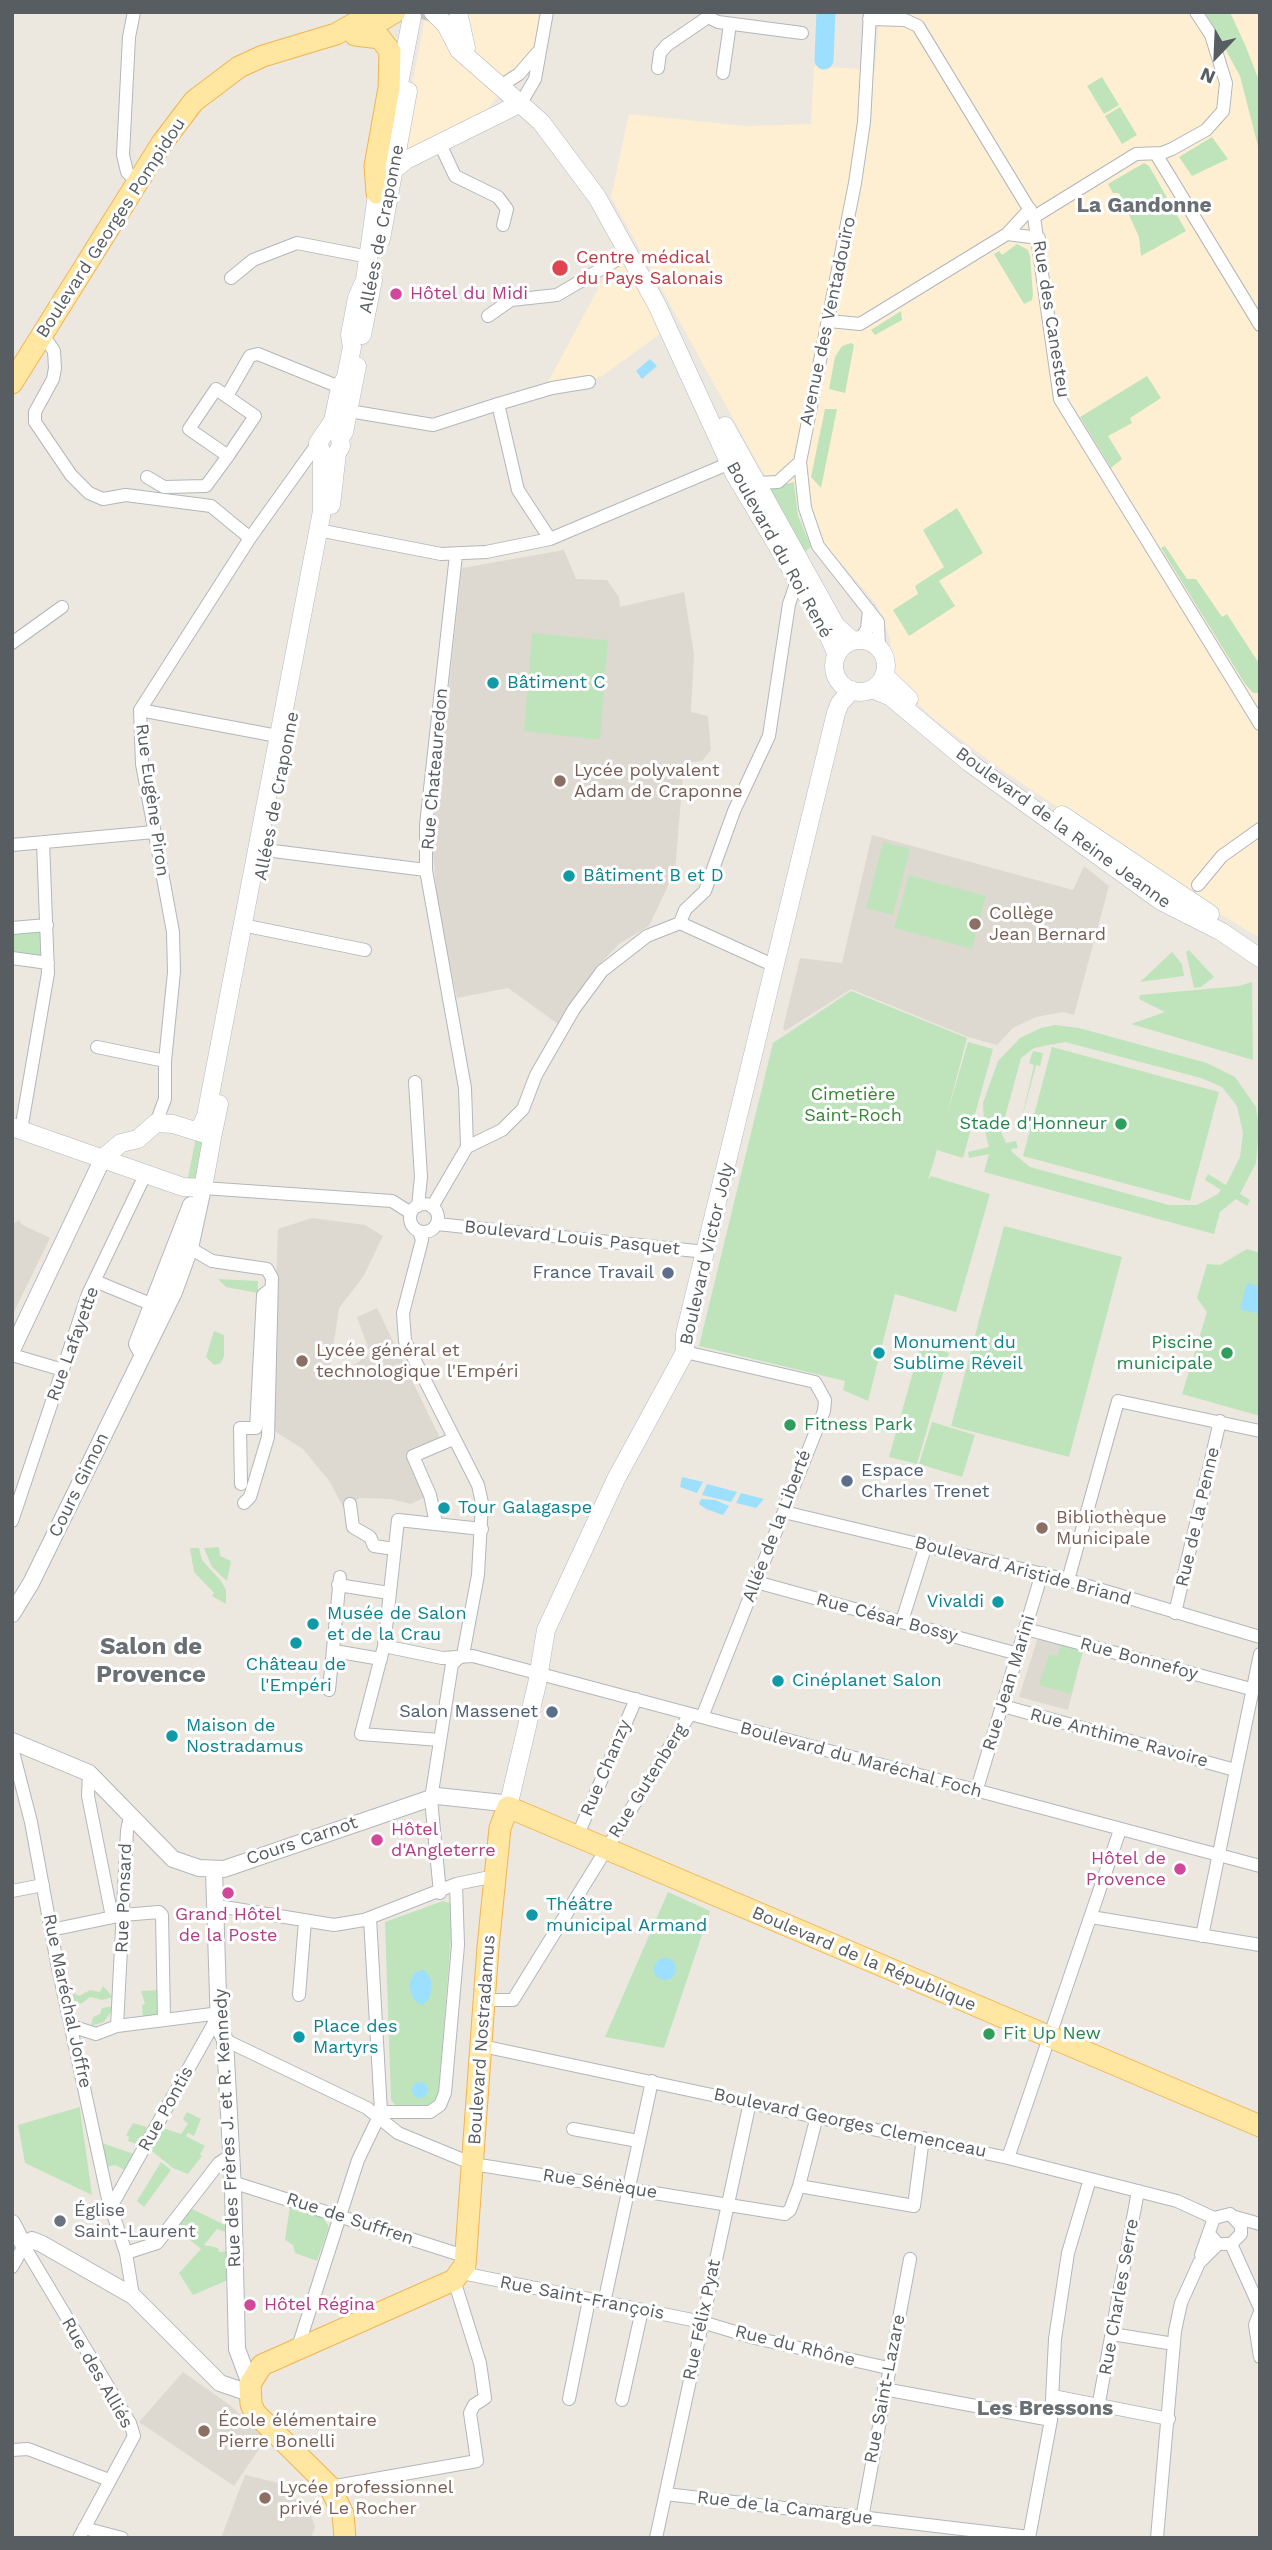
<!DOCTYPE html>
<html>
<head>
<meta charset="utf-8">
<style>
  body { margin:0 }
  #map { position:relative; width:1272px; height:2550px; overflow:hidden; background:#ece8df; font-family:"Work Sans",sans-serif }
  canvas { display:block }
  .frame { position:absolute; inset:0; border:14px solid #585d61; pointer-events:none }
  .north { position:absolute; left:1181px; top:21px; width:70px; height:70px; -webkit-text-stroke:5px #fff; paint-order:stroke; rotate:203deg; font-size:19px; font-weight:700; line-height:28px; text-align:center; color:#585d61 }
  .north::after { content:''; display:block; margin:auto; width:24px; height:32px; background:#585d61; clip-path:polygon(50% 0,100% 100%,50% 72%,0 100%) }
</style>
</head>
<body>
<div id="map">
<canvas width="1272" height="2550"></canvas>
<div class="frame"></div>
<div class="north">N</div>
</div>
<script>
const g = document.querySelector('canvas').getContext('2d');
g.lineJoin = 'round';
function fill(path, color) { g.fillStyle = color; g.fill(path, 'evenodd'); }
const toPath = rows => new Path2D(rows.map(r => 'M' + r).join(''));
function trace(path, color, width, dash) { g.strokeStyle = color; g.lineWidth = width; g.lineCap = dash ? 'butt' : 'round'; g.setLineDash(dash || []); g.stroke(path); }
function label(font, color, halo, rows, align = 'center') {
  g.font = font + ' "Work Sans",sans-serif'; g.lineWidth = 6; g.setLineDash([]); g.textBaseline = 'middle'; g.strokeStyle = halo; g.fillStyle = color; for (const [text, x, y, turn = 0] of rows) {
    g.save(); g.translate(x, y); g.rotate((+turn || 0) * Math.PI / 180); g.textAlign = isNaN(turn) ? turn : align; if (halo) g.strokeText(text, 0, 0); g.fillText(text, 0, 0); g.restore();
  }
}
fill(toPath([
  [426,12,544,12,535,49,486,111,397,163],
  [880,12,1260,12,1260,938,1187,894,999,768,934,719,893,681,890,638,877,605,762,471,611,197,629,114,745,126,811,124,814,66,875,70],
  [626,256,661,333,601,377,551,385,548,382,612,263]
]), '#feefd2');
fill(toPath([
  [564,550,576,579,607,580,619,597,620,607,684,592,694,654,691,712,708,716,711,750,702,761,684,763,675,871,649,926,619,944,597,967,558,1024,508,988,457,998,438,907,432,842,462,568],
  [872,835,1073,890,1084,866,1109,886,1074,1015,1063,1012,1036,1017,1013,1028,997,1045,968,1037,851,989,785,1031,783,1028,800,958,842,963],
  [312,1218,365,1225,383,1236,363,1277,339,1308,329,1375,350,1368,370,1353,357,1317,377,1308,440,1438,406,1455,425,1497,411,1504,390,1499,360,1498,343,1507,330,1482,303,1449,276,1432,271,1411,278,1229],
  [20,1220,21,1224,50,1238,12,1316,12,1224],
  [1039,1634,1084,1647,1068,1710,1019,1697],
  [183,2372,231,2406,266,2439,234,2486,139,2422],
  [245,2475,279,2483,310,2513,315,2527,311,2538,221,2538]
]), '#ded9d0');
fill(toPath([
  [1205,12,1230,12,1246,47,1260,83,1260,154,1240,76],
  [1102,77,1119,105,1104,114,1087,86],
  [1120,107,1137,135,1122,144,1105,116],
  [1212,137,1228,159,1192,176,1179,157],
  [1144,163,1149,166,1186,231,1141,256,1139,237,1119,193,1113,193,1108,184],
  [1017,244,1028,250,1030,256,1033,295,1032,300,1024,304,994,254,999,251,1002,255],
  [901,311,902,320,875,335,871,330],
  [851,343,854,345,845,393,829,389,835,357,842,346],
  [1147,376,1161,398,1130,418,1132,423,1108,436,1122,459,1111,468,1080,417],
  [825,409,837,409,821,488,811,477],
  [794,482,798,516,811,547,803,553,767,489],
  [957,508,983,553,939,581,955,606,909,636,893,610,918,594,915,586,944,567,923,530],
  [1165,546,1187,579,1196,579,1222,617,1227,614,1260,665,1260,693,1253,693,1245,684,1161,548],
  [532,633,608,640,600,740,524,731],
  [883,842,910,849,893,915,866,908],
  [909,875,986,896,972,949,894,928],
  [41,930,42,959,12,954,14,932],
  [1189,950,1214,977,1201,987,1194,988,1186,952],
  [1172,952,1182,964,1184,976,1140,982],
  [1252,982,1253,1060,1131,1024,1165,1012,1139,999,1140,995,1239,986],
  [851,991,967,1038,946,1118,968,1042,993,1049,963,1158,937,1150,928,1180,931,1176,990,1194,956,1312,895,1294,868,1401,843,1390,845,1381,699,1346,773,1043],
  [1055,1025,1079,1028,1207,1063,1235,1077,1256,1107,1259,1128,1256,1163,1240,1194,1250,1200,1247,1206,1236,1199,1220,1212,1214,1234,984,1172,989,1154,969,1158,968,1152,989,1147,984,1128,983,1103,998,1061,1020,1038,1041,1028],
  [1065,1042,1201,1078,1222,1087,1237,1106,1243,1133,1240,1157,1226,1185,1208,1174,1205,1180,1221,1190,1218,1194,1197,1205,1169,1205,1030,1167,1012,1152,1011,1149,1018,1148,1016,1141,1006,1143,1001,1132,1021,1058,1034,1048],
  [1052,1047,1219,1092,1190,1201,1023,1156],
  [1033,1051,1043,1053,1040,1066,1036,1065,1020,1126,1034,1065,1029,1063],
  [196,1137,204,1142,198,1180,187,1183],
  [1004,1226,1122,1257,1069,1457,951,1426],
  [1247,1249,1260,1253,1260,1416,1182,1394,1207,1312,1197,1298,1207,1264,1220,1265],
  [218,1279,258,1281,258,1293,226,1287],
  [214,1331,224,1335,224,1356,221,1363,214,1365,206,1357],
  [921,1344,949,1353,917,1464,889,1457],
  [932,1422,975,1435,962,1477,919,1464],
  [219,1547,220,1556,231,1561,227,1581,212,1567,204,1548],
  [190,1548,199,1548,202,1560,221,1581,226,1590,226,1604,212,1596,214,1593,194,1572],
  [1062,1641,1084,1647,1071,1694,1039,1685,1049,1654,1057,1656],
  [668,1892,710,1911,664,2048,605,2037],
  [443,1901,453,1904,453,1912,438,2099,434,2106,396,2106,391,2100,385,1922],
  [103,1986,113,1997,102,2000,90,1997,81,2004,71,1999,74,1993,79,1996,90,1990,100,1992],
  [160,1990,160,2017,143,2019,142,2005,145,2004,141,1991],
  [114,2006,114,2013,110,2013,104,2022,91,2026,93,2017,100,2014,102,2008],
  [80,2107,80,2109,92,2195,25,2163,18,2125],
  [187,2112,201,2119,194,2136,188,2133,186,2136,205,2146,200,2154,202,2156,188,2174,173,2168,148,2148,160,2127,181,2134,188,2124,183,2119],
  [133,2123,150,2128,139,2145,128,2141,129,2137,126,2135],
  [102,2143,134,2154,125,2170,115,2165,107,2167],
  [161,2162,171,2170,144,2207,137,2201],
  [290,2206,322,2215,329,2227,317,2261,295,2253,293,2245,285,2240],
  [190,2208,227,2226,228,2233,217,2229,204,2245,218,2248,219,2252,228,2251,230,2279,193,2295,179,2273,201,2249,175,2228]
]), '#bfe4bb');
fill(toPath([
  [650,359,657,366,642,379,636,371],
  [1247,1283,1260,1287,1260,1314,1240,1309],
  [682,1477,703,1482,697,1493,680,1487],
  [707,1484,737,1492,731,1502,702,1495],
  [741,1493,764,1499,756,1508,736,1503],
  [701,1499,715,1500,729,1506,723,1515,706,1509,699,1504],
  '654 1969a11 11 0 1 1 22 0a11 11 0 1 1-22 0Z',
  [423,1969,430,1977,432,1988,429,1999,422,2005,414,2000,409,1986,413,1974],
  '412 2090a8 8 0 1 1 16 0a8 8 0 1 1-16 0Z'
]), '#9cdfff');
trace(toPath([
  [824,60,826,12]
]), '#9cdfff', 19);
trace(toPath([
  [421,19,423,12]
]), '#c7c5c0', 18, [18, 9]);
const minor = toPath([
  [134,12,129,37,123,155,127,172,138,183],
  [708,12,708,17,718,22,802,33],
  [870,13,864,122,855,183,800,462,805,508,818,546,878,622,879,648],
  [869,19,905,20,918,26,1034,217,1060,399,1260,724],
  [658,68,660,53,667,45,708,17],
  [723,73,730,24],
  [502,85,519,74,538,52],
  [521,103,535,79,547,12],
  [440,144,455,176,498,197,507,209,503,225],
  [1156,154,1260,325],
  [1030,209,1007,234,1039,238],
  [1034,217,1136,154,1162,153,1172,149,1206,130,1223,111,1226,83,1211,35,1196,12],
  [231,278,253,260,297,243,369,257],
  [488,316,511,300,557,295,630,252],
  [829,321,860,324,1007,234],
  [43,335,54,351,55,368,53,379,35,412,35,422,71,475,89,493,103,499,126,495,211,506,250,538],
  [227,396,250,356,258,354,347,390],
  [498,404,552,388,589,382],
  [349,411,433,425,498,404,518,490,550,539],
  [147,477,164,487,206,486,228,456,189,429,216,389,255,416,228,456],
  [756,483,778,482,800,462],
  [318,530,441,554,486,552,550,539,730,463],
  [860,640,867,629,869,610],
  [12,643,62,607],
  [140,710,288,738],
  [12,845,154,832],
  [257,849,426,870],
  [1198,885,1222,856,1260,829],
  [680,923,685,910,705,891,734,811,769,736,789,604,797,581],
  [252,927,365,950],
  [12,928,47,925],
  [12,958,48,963],
  [97,1047,165,1061],
  [415,1082,421,1177,418,1206],
  [156,1123,165,1099,165,1061,174,972,173,932,142,764,140,710,250,538,318,443],
  [21,1130,48,973,43,842],
  [467,1147,502,1130,523,1109,536,1075,574,1009,602,971,647,936,680,923,775,966],
  [203,1188,392,1201,411,1213],
  '410 1218a14 14 0 1 1 28 0a14 14 0 1 1-28 0Z',
  [432,1207,467,1147,465,1088,426,870,426,825,456,555],
  [437,1224,706,1252],
  [419,1231,422,1240,403,1313,405,1341,478,1485,482,1503,478,1575,463,1655],
  [190,1248,212,1261,267,1269,272,1278,268,1437,250,1497,244,1503],
  [95,1281,153,1305],
  [685,1352,815,1382,825,1400,824,1411,702,1717],
  [12,1355,63,1370],
  [241,1484,240,1428,256,1428,263,1295,272,1288],
  [350,1504,353,1527,370,1537,374,1546,394,1549],
  [784,1512,1068,1580,1260,1637],
  [12,1521,88,1294,146,1173],
  [436,1523,430,1495,413,1456,453,1439],
  [1068,1580,1118,1401,1260,1431],
  [756,1582,1018,1654],
  [338,1585,389,1593],
  [1175,1613,1220,1421],
  [902,1621,926,1545],
  [1026,1629,1251,1689],
  [384,1646,442,1658,473,1656,1260,1866],
  [334,1651,381,1659],
  [329,1690,340,1577],
  [1003,1706,1235,1770],
  [440,1740,361,1734,384,1646,398,1520,482,1529],
  [12,1748,31,1822,57,1963,108,2199,126,2253,133,2296],
  [89,1773,88,1796,112,1917],
  [976,1792,1042,1573],
  [577,1837,636,1699],
  [12,1891,43,1885],
  [440,1893,431,1799,452,1664,462,1655],
  [218,1906,334,1925,364,1920,456,1884,495,1876],
  [1091,1917,1260,1945],
  [51,1930,123,1915,159,1912,162,1915,164,2019],
  [1202,1936,1260,1654],
  [299,1995,305,1921],
  [486,2000,513,2000,690,1714],
  [71,2026,96,2034,117,2026,220,2013],
  [117,2026,127,1831,130,1816],
  [225,2040,367,2108,398,2133,473,2164,785,2214,790,2210,799,2186,817,2116],
  [482,2046,1008,2158,1177,2201,1214,2218],
  [381,2112,430,2112,440,2105,445,2093,458,1945,456,1884],
  [573,2129,638,2141],
  [1008,2158,1120,1830],
  [232,2182,467,2257],
  [799,2186,914,2206,923,2138],
  [112,2205,218,2016],
  [1235,2217,1260,2224],
  [1231,2244,1260,2308],
  [24,2246,130,2423,134,2436,79,2538],
  [126,2253,157,2243,219,2163,230,2156],
  [1201,2255,1214,2218,1230,2214,1241,2226,1241,2234,1231,2244,1218,2244,1210,2235],
  [12,2267,24,2246],
  [462,2273,702,2322,755,2338,888,2368],
  [604,2303,652,2081],
  [1260,2312,1255,2325,1260,2357],
  [1112,2334,1174,2344],
  [298,2347,358,2160,381,2112,370,1918],
  [884,2389,1051,2420],
  [1053,2396,1169,2419],
  [569,2399,589,2300],
  [622,2400,642,2310],
  [1099,2402,1138,2191],
  [12,2450,28,2449,109,2480],
  [330,2487,477,2461,470,2413,474,2405,485,2398,480,2363,454,2280],
  [666,2494,1029,2537],
  [862,2518,910,2259],
  [84,2528,122,2538],
  [656,2538,750,2102],
  [1029,2538,1051,2420,1055,2339,1068,2253,1090,2179],
  [1157,2538,1175,2331,1181,2303,1199,2263,1218,2244]
]);
const tertiary = toPath([
  [12,1350,103,1158],
  [143,1355,137,1344,191,1205],
  [12,1614,31,1583,174,1292,190,1248,203,1188],
  [12,1741,89,1773,173,1859,199,1868,224,1869,437,1796,503,1803,508,1807],
  [214,1870,219,2027,225,2040,233,2188,237,2349,250,2384],
  [12,2223,24,2246,32,2240,42,2244,133,2296,220,2383,249,2393]
]);
const secondary = toPath([
  [433,12,446,25,459,50,541,122,597,197,657,305,735,475,821,619,837,655],
  [458,12,466,48],
  [395,105,412,16],
  [395,169,406,160,521,103],
  [381,239,408,91],
  [362,335,373,280],
  [725,426,836,626,853,641],
  [331,505,337,453,341,446,340,438,344,432,357,366],
  '834 666a26 26 0 1 1 52 0a26 26 0 1 1-52 0Z',
  [884,675,909,699],
  [872,689,891,697,970,763,1161,901,1222,932,1260,958],
  [1062,815,1210,914],
  [12,1127,183,1187,203,1188,212,1138],
  [195,1130,201,1127,206,1116,322,511,322,453,318,443,333,421,340,388,346,377,352,347,350,335,357,298,365,280,379,181],
  [212,1138,219,1104],
  [103,1158,121,1143,138,1139,156,1123,173,1124,205,1134],
  [508,1807,537,1684,546,1630,616,1479,685,1352,685,1334,836,713,840,703,852,690]
]);
const primary = toPath([
  [365,30,395,12],
  [355,35,380,38,390,51,389,88,375,166,377,193],
  [12,383,162,143,194,101,239,67,263,56,336,34,375,12],
  [345,2538,343,2514,330,2487,255,2413,251,2404,250,2384,262,2365,454,2280,465,2265,488,1947,500,1828,508,1807,1260,2126]
]);
trace(minor, '#b2b7bb', 14);
trace(tertiary, '#b2b7bb', 18);
trace(secondary, '#b3b8bd', 19);
trace(primary, '#f2b452', 23);
trace(minor, '#fff', 12);
trace(tertiary, '#fff', 16);
trace(secondary, '#fff', 18);
trace(primary, '#ffe6a1', 21);
for (const [x, y, r, color] of [
  [560,268,9,"#e0444e"],
  [396,294,7,"#d1479c"],
  [493,683,7,"#0f9aa8"],
  [560,781,7,"#8d6e63"],
  [569,876,7,"#0f9aa8"],
  [975,924,7,"#8d6e63"],
  [1121,1124,7,"#2e9e5b"],
  [668,1273,7,"#5c6f8a"],
  [879,1353,7,"#0f9aa8"],
  [1227,1353,7,"#2e9e5b"],
  [302,1361,7,"#8d6e63"],
  [790,1425,7,"#2e9e5b"],
  [847,1481,7,"#5c6f8a"],
  [444,1508,7,"#0f9aa8"],
  [1042,1528,7,"#8d6e63"],
  [998,1602,7,"#0f9aa8"],
  [313,1624,7,"#0f9aa8"],
  [296,1643,7,"#0f9aa8"],
  [778,1681,7,"#0f9aa8"],
  [552,1712,7,"#5c6f8a"],
  [172,1736,7,"#0f9aa8"],
  [377,1840,7,"#d1479c"],
  [1180,1869,7,"#d1479c"],
  [228,1893,7,"#d1479c"],
  [532,1915,7,"#0f9aa8"],
  [989,2034,7,"#2e9e5b"],
  [299,2037,7,"#0f9aa8"],
  [60,2221,7,"#6b7280"],
  [250,2305,7,"#d1479c"],
  [204,2431,7,"#8d6e63"],
  [265,2498,7,"#8d6e63"]
]) { const dot = new Path2D(); dot.arc(x, y, r, 0, 2 * Math.PI); g.fillStyle = color; g.fill(dot); trace(dot, '#fff', 2.5); }
label('18px', '#585d61', '#fff', [
  ["Boulevard Georges Pompidou",111,228,-57],
  ["Allées de Craponne",382,229,-79],
  ["Rue des Canesteu",1051,319,81],
  ["Avenue des Ventadouïro",828,321,-78],
  ["Boulevard du Roi René",779,550,61],
  ["Rue Chateauredon",435,769,-85],
  ["Allées de Craponne",277,796,-79],
  ["Rue Eugène Piron",152,800,82],
  ["Boulevard de la Reine Jeanne",1063,828,36],
  ["Boulevard Louis Pasquet",572,1238,6],
  ["Boulevard Victor Joly",707,1254,-77],
  ["Rue Lafayette",73,1344,-70],
  ["Cours Gimon",79,1485,-64],
  ["Rue de la Penne",1198,1517,-77],
  ["Allée de la Liberté",777,1526,-69],
  ["Boulevard Aristide Briand",1023,1571,15],
  ["Rue César Bossy",887,1618,15],
  ["Rue Bonnefoy",1139,1659,15],
  ["Rue Jean Marini",1009,1683,-73],
  ["Rue Anthime Ravoire",1119,1738,15],
  ["Boulevard du Maréchal Foch",861,1760,15],
  ["Rue Chanzy",606,1768,-67],
  ["Rue Gutenberg",648,1781,-58],
  ["Cours Carnot",302,1841,-19],
  ["Rue Ponsard",124,1898,-88],
  ["Boulevard de la République",864,1959,23],
  ["Rue Maréchal Joffre",67,2001,78],
  ["Boulevard Nostradamus",482,2040,-86],
  ["Rue Pontis",166,2109,-61],
  ["Boulevard Georges Clemenceau",850,2123,12],
  ["Rue des Frères J. et R. Kennedy",228,2128,-93],
  ["Rue Sénèque",600,2184,9],
  ["Rue de Suffren",350,2219,18],
  ["Rue Charles Serre",1119,2297,-80],
  ["Rue Saint-François",582,2298,11],
  ["Rue Félix Pyat",702,2320,-78],
  ["Rue du Rhône",795,2346,14],
  ["Rue des Alliés",97,2373,60],
  ["Rue Saint-Lazare",885,2389,-79],
  ["Rue de la Camargue",785,2508,7]
]);
label('18px', '#be3a42', '#fff', [
  ["Centre médical",576,258],
  ["du Pays Salonais",576,279]
], 'left');
label('18px', '#b23c85', '#fff', [
  ["Hôtel du Midi",410,294],
  ["Hôtel",391,1830],
  ["d'Angleterre",391,1851],
  ["Hôtel de",1166,1859,"right"],
  ["Provence",1166,1880,"right"],
  ["Grand Hôtel",228,1915,"center"],
  ["de la Poste",228,1936,"center"],
  ["Hôtel Régina",264,2305]
], 'left');
label('18px', '#0d838f', '#fff', [
  ["Bâtiment C",507,683],
  ["Bâtiment B et D",583,876],
  ["Monument du",893,1343],
  ["Sublime Réveil",893,1364],
  ["Tour Galagaspe",458,1508],
  ["Vivaldi",984,1602,"right"],
  ["Musée de Salon",327,1614],
  ["et de la Crau",327,1635],
  ["Château de",296,1665,"center"],
  ["l'Empéri",296,1686,"center"],
  ["Cinéplanet Salon",792,1681],
  ["Maison de",186,1726],
  ["Nostradamus",186,1747],
  ["Théâtre",546,1905],
  ["municipal Armand",546,1926],
  ["Place des",313,2027],
  ["Martyrs",313,2048]
], 'left');
label('18px', '#785e54', '#fff', [
  ["Lycée polyvalent",574,771],
  ["Adam de Craponne",574,792],
  ["Collège",989,914],
  ["Jean Bernard",989,935],
  ["Lycée général et",316,1351],
  ["technologique l'Empéri",316,1372],
  ["Bibliothèque",1056,1518],
  ["Municipale",1056,1539],
  ["École élémentaire",218,2421],
  ["Pierre Bonelli",218,2442],
  ["Lycée professionnel",279,2488],
  ["privé Le Rocher",279,2509]
], 'left');
label('18px', '#388533', '#fff', [
  ["Cimetière",853,1095],
  ["Saint-Roch",853,1116]
]);
label('18px', '#27864d', '#fff', [
  ["Stade d'Honneur",1107,1124],
  ["Piscine",1213,1343],
  ["municipale",1213,1364],
  ["Fitness Park",804,1425,"left"],
  ["Fit Up New",1003,2034,"left"]
], 'right');
label('18px', '#4e5e75', '#fff', [
  ["France Travail",654,1273],
  ["Espace",861,1471,"left"],
  ["Charles Trenet",861,1492,"left"],
  ["Salon Massenet",538,1712]
], 'right');
label('18px', '#5b616d', '#fff', [
  ["Église",74,2211],
  ["Saint-Laurent",74,2232]
], 'left');
label('bold 21px', '#696f73', '#fff', [
  ["La Gandonne",1144,206],
  ["Les Bressons",1045,2409]
]);
label('bold 24px', '#696f73', '#fff', [
  ["Salon de",151,1647],
  ["Provence",151,1675]
]);
</script>
</body>
</html>
